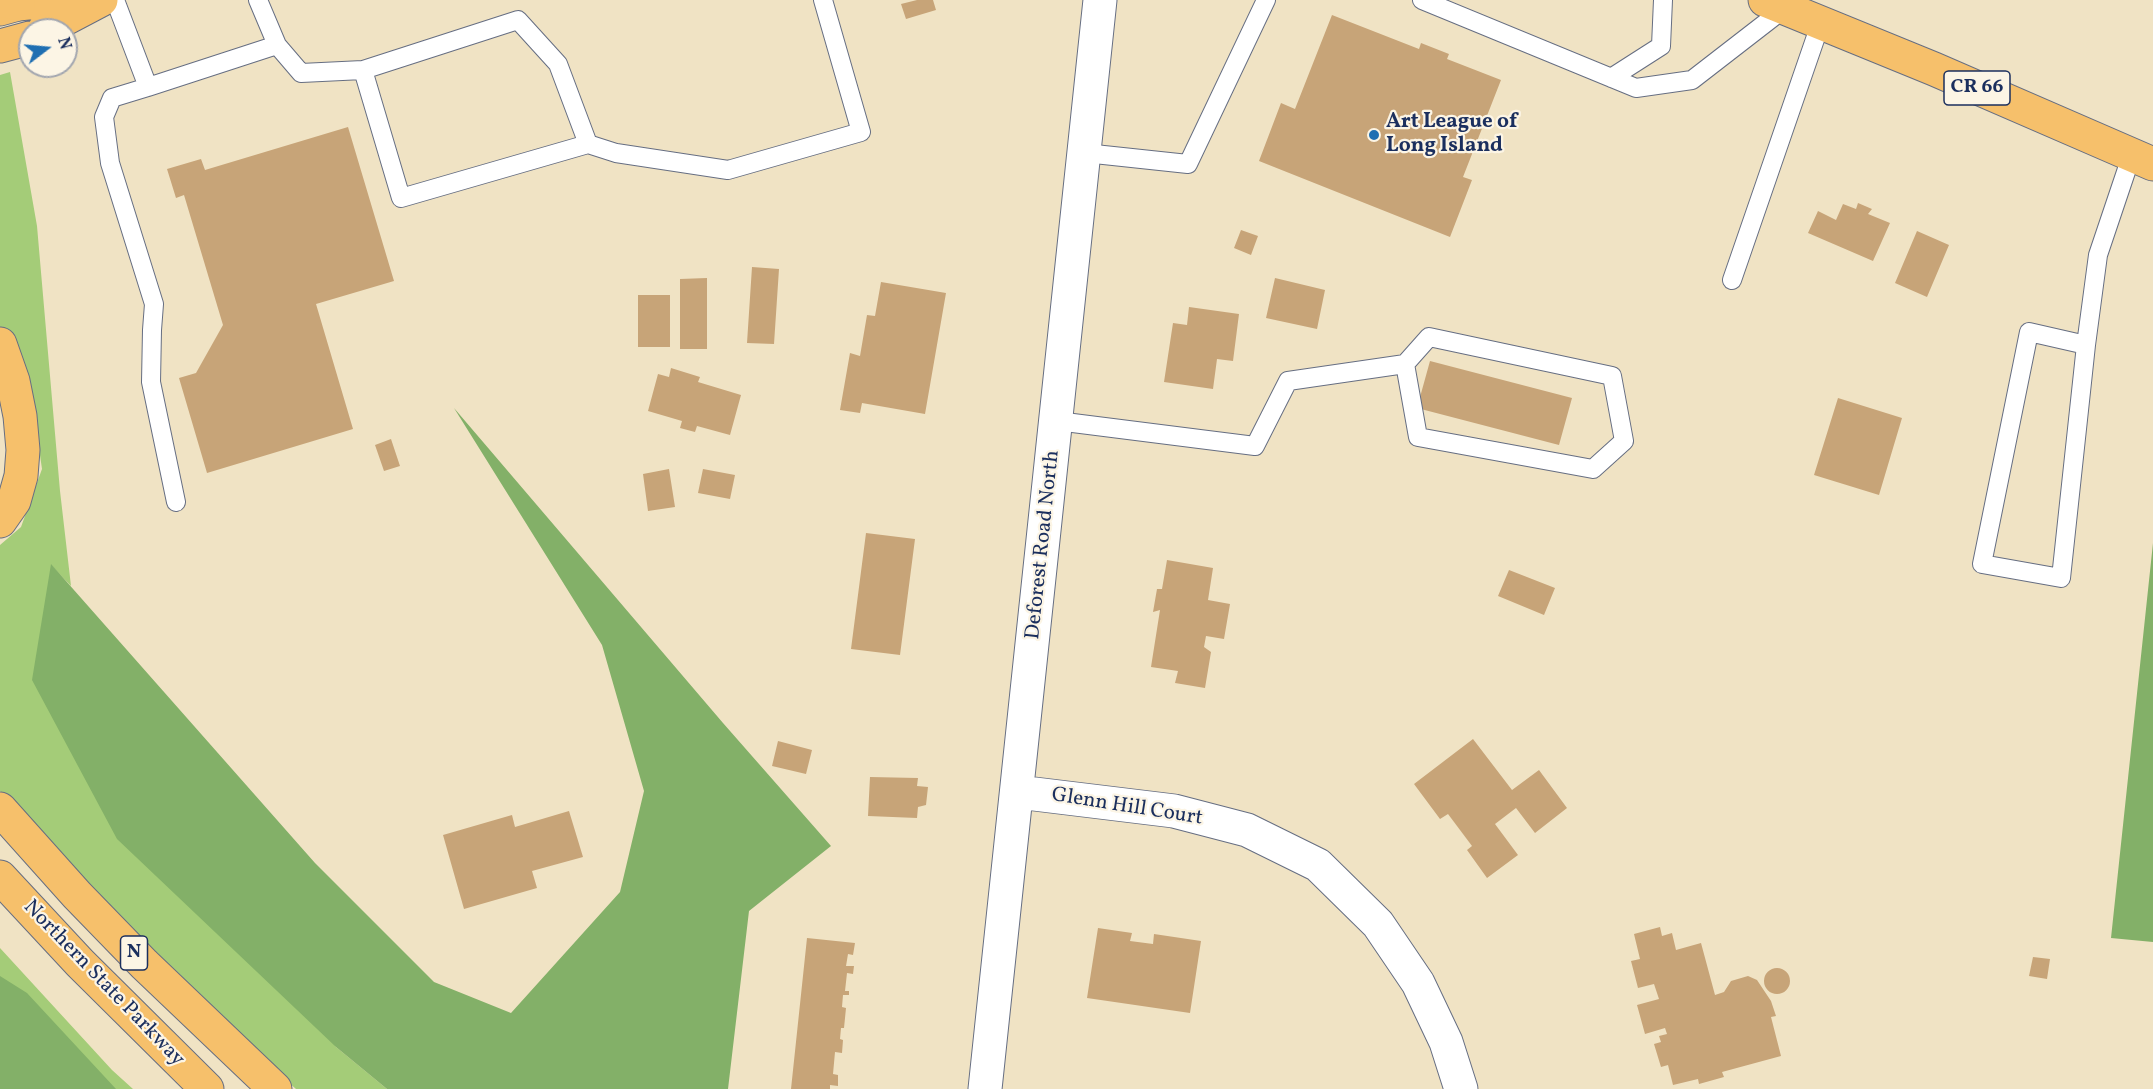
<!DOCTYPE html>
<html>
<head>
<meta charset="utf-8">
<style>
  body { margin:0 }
  #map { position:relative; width:2153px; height:1089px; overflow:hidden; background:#f0e3c4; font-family:Vollkorn,serif }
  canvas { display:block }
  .north { position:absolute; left:18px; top:18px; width:60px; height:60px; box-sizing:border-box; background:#fcf5e5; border:2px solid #a2a6af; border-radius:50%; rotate:74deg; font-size:16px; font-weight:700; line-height:24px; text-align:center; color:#1b2f5e }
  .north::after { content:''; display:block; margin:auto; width:21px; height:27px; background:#1f6fb2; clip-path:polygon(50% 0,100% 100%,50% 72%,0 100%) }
</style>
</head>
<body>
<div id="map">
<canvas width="2153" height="1089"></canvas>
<div class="north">N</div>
</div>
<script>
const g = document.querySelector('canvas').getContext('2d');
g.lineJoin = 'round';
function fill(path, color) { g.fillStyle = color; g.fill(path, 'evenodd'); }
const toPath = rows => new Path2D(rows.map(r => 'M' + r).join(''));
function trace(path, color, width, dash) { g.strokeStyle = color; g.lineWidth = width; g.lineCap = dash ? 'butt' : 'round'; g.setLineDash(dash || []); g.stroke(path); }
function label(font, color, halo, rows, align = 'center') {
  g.font = font + ' Vollkorn,serif'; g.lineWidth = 4.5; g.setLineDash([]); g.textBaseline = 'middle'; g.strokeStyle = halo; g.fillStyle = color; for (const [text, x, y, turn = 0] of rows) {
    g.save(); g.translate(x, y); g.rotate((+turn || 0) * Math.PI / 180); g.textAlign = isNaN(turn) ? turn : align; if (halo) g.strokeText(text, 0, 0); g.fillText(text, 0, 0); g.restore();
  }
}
fill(toPath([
  [10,72,37,226,60,491,71,586,51,565,336,1047,387,1089,296,1089,242,1041,20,816,0,791,0,545,21,527,42,469,33,407,0,327,0,75],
  [0,948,112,1070,133,1089,0,1089]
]), '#a4cc78');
fill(toPath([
  [454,408,723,723,831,846,749,911,728,1089,387,1089,336,1047,117,839,32,680,51,564,315,863,434,982,511,1013,620,892,644,791,602,645],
  [2153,543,2153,942,2111,938],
  [0,976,27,993,116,1089,0,1089]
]), '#83b068');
fill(toPath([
  [917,0,933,0,936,10,906,19,901,4],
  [1332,15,1419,49,1421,43,1449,54,1447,59,1501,80,1463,177,1472,180,1450,237,1259,161,1281,103,1295,109],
  [348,127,394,281,316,304,353,429,207,473,179,378,196,373,223,325,184,195,176,198,167,169,201,159,205,170],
  [1858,203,1872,209,1868,214,1890,223,1873,261,1808,233,1818,211,1836,220,1843,204,1856,209],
  [1241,230,1258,236,1251,255,1234,248],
  [1917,231,1949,245,1927,297,1895,283],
  [752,267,779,269,774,344,747,343],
  [707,278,707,349,680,349,680,279],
  [1275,278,1325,290,1317,329,1266,318],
  [881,282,946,293,925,414,862,403,860,413,840,410,850,353,860,356,867,315,875,316],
  [638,295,670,295,670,347,638,347],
  [1189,307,1239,314,1233,361,1217,359,1213,389,1164,382,1173,323,1187,325],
  [1430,361,1572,398,1559,445,1417,408],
  [671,368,700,377,698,382,741,395,730,435,697,426,695,432,680,428,682,421,648,411,658,374,669,377],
  [1838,398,1902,418,1879,495,1814,475],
  [391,439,400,466,384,471,375,445],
  [669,469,675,507,648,511,643,474],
  [703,469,735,475,730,499,698,493],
  [866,533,915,539,900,655,851,649],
  [1167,560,1213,568,1208,600,1230,604,1224,639,1206,636,1204,647,1211,652,1205,688,1175,683,1178,671,1151,667,1160,610,1153,612,1157,589,1162,589],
  [1509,570,1555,588,1544,615,1498,596],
  [1473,739,1512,790,1539,770,1567,808,1535,833,1516,808,1495,824,1518,855,1487,878,1467,850,1472,846,1448,814,1440,819,1414,784],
  [778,741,812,750,806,774,772,766],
  [870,777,918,778,917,786,928,787,926,805,918,807,917,818,868,816],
  [569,811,583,857,532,871,537,888,464,909,443,835,512,815,515,827],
  [1660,927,1662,936,1672,933,1676,950,1701,943,1715,995,1724,992,1731,981,1748,976,1757,980,1771,1001,1776,1016,1771,1017,1781,1056,1722,1072,1724,1077,1699,1084,1698,1079,1673,1085,1668,1065,1661,1067,1654,1044,1661,1042,1659,1036,1667,1034,1665,1028,1645,1034,1637,1005,1659,999,1654,984,1638,988,1631,961,1640,959,1634,934],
  [1098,928,1132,933,1130,941,1153,944,1154,934,1201,941,1190,1013,1087,998],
  [807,938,855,943,853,955,848,954,846,966,854,966,853,974,847,973,845,991,849,991,849,995,843,995,842,1007,846,1008,844,1028,841,1028,840,1039,843,1040,842,1053,835,1052,833,1074,838,1075,838,1086,830,1085,830,1089,791,1089],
  [2033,957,2050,959,2047,979,2029,976],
  '1764 981a13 13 0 1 1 26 0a13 13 0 1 1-26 0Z'
]), '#c7a478');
const service = toPath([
  [115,0,148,87,277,45],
  [258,0,277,45,301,73,363,70,518,20,558,64,588,144,616,153,728,170,861,132,823,0],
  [1422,0,1636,88,1692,80,1785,8],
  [363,70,401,198,588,144],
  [1611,78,1661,46,1663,0],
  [148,87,112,98,104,117,110,163,154,304,152,330,151,382,176,502],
  [1085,153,1188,164,1266,0],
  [1732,280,1821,22],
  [2086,345,2029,332,1982,564,2061,578,2086,345,2098,255,2132,154],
  [1057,421,1255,446,1288,381,1405,364,1429,337,1612,376,1624,441,1593,469,1418,437,1405,364]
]);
const minor = toPath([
  [1018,792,1174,811,1247,830,1318,865,1378,924,1418,983,1446,1042,1461,1089],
  [985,1089,1100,0]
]);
const primary = toPath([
  [1765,0,1934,69,2153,164],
  [0,9,18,4,57,0],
  [44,30,101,0],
  [0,46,30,38]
]);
const motorway = toPath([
  [1,0,18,4],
  [0,344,13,381,20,416,23,450,21,476,14,501,0,521],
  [0,809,77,895,144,964,275,1089],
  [0,877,80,963,207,1089]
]);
trace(service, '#666e82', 20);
trace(minor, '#666e82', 35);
trace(primary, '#666e82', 35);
trace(motorway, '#666e82', 35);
trace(service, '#fff', 18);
trace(minor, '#fff', 33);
trace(primary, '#f6c06b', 33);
trace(motorway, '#f6c06b', 33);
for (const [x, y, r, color] of [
  [1374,135,6,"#1f6fb2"]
]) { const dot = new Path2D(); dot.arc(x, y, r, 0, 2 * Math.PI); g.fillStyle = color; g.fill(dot); trace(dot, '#fcf5e5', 2); }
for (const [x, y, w] of [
  [1977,88,66],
  [134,953,27]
]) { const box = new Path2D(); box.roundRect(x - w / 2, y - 17, w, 34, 4.5); g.fillStyle = '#fcf5e5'; g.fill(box); trace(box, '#1b2f5e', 1.5); }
label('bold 20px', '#1b2f5e', null, [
  ["CR 66",1977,88],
  ["N",134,953]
]);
label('bold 21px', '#1b2f5e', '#fcf5e5', [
  ["Art League of",1386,123],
  ["Long Island",1386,147]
], 'left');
label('21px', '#1b2f5e', '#fcf5e5', [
  ["Deforest Road North",1044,545,-84],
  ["Glenn Hill Court",1127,808,9],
  ["Northern State Parkway",103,984,46]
]);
</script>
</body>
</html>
